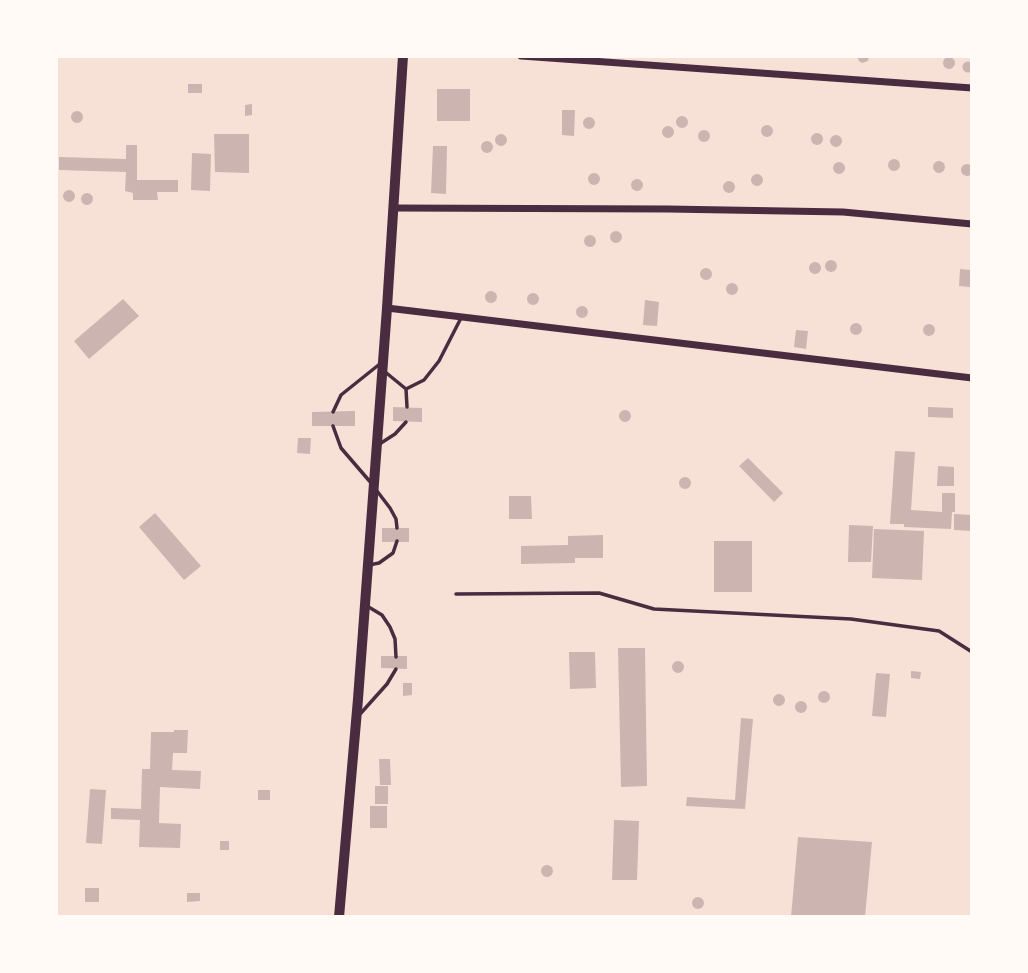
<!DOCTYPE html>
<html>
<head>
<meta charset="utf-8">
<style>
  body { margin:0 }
  #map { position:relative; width:1028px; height:973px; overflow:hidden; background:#f7e1d7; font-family:"PT Sans",sans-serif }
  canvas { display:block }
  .frame { position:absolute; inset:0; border:58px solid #fffaf5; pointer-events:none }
</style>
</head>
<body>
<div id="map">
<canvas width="1028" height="973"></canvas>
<div class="frame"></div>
</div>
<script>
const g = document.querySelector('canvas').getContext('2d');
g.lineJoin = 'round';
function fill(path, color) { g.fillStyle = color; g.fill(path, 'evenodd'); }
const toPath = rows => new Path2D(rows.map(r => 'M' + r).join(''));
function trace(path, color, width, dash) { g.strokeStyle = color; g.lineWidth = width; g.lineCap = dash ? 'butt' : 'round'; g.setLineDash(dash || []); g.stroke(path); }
fill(toPath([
  [857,56,869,56,868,61,862,63,859,61],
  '943 63a6 6 0 1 1 12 0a6 6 0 1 1-12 0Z',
  '962.5 67a5.5 5.5 0 1 1 11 0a5.5 5.5 0 1 1-11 0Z',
  [188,84,202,84,202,93,188,93],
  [437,89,470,89,470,121,437,121],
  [252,104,252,115,245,116,245,105],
  [562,110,575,110,574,136,562,135],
  '71 117a6 6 0 1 1 12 0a6 6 0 1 1-12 0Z',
  '676 122a6 6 0 1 1 12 0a6 6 0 1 1-12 0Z',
  '583 123a6 6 0 1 1 12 0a6 6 0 1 1-12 0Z',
  '761 131a6 6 0 1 1 12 0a6 6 0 1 1-12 0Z',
  '662 132a6 6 0 1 1 12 0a6 6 0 1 1-12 0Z',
  '698 136a6 6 0 1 1 12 0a6 6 0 1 1-12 0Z',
  '811 139a6 6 0 1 1 12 0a6 6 0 1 1-12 0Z',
  '495 140a6 6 0 1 1 12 0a6 6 0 1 1-12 0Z',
  [214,134,249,134,249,173,215,172],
  '830 141a6 6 0 1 1 12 0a6 6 0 1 1-12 0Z',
  '481 147a6 6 0 1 1 12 0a6 6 0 1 1-12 0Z',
  [126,145,137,145,137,180,178,180,178,192,157,192,158,200,133,200,133,193,125,191,126,172,59,170,59,157,126,159],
  [433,146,447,146,446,194,431,193],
  [192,153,211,154,210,191,191,190],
  '888 165a6 6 0 1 1 12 0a6 6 0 1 1-12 0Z',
  '933 167a6 6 0 1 1 12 0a6 6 0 1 1-12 0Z',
  '833 168a6 6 0 1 1 12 0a6 6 0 1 1-12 0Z',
  '961 170a6 6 0 1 1 12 0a6 6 0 1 1-12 0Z',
  '588 179a6 6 0 1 1 12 0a6 6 0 1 1-12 0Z',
  '751 180a6 6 0 1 1 12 0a6 6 0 1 1-12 0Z',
  '631 185a6 6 0 1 1 12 0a6 6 0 1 1-12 0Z',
  '723 187a6 6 0 1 1 12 0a6 6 0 1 1-12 0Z',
  '63 196a6 6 0 1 1 12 0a6 6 0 1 1-12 0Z',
  '81 199a6 6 0 1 1 12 0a6 6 0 1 1-12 0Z',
  '610 237a6 6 0 1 1 12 0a6 6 0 1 1-12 0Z',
  '584 241a6 6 0 1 1 12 0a6 6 0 1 1-12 0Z',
  '825 266a6 6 0 1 1 12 0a6 6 0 1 1-12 0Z',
  '809 268a6 6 0 1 1 12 0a6 6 0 1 1-12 0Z',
  '700 274a6 6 0 1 1 12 0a6 6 0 1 1-12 0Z',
  [960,269,971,270,970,287,959,286],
  '726 289a6 6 0 1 1 12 0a6 6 0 1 1-12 0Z',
  '485 297a6 6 0 1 1 12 0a6 6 0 1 1-12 0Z',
  '527 299a6 6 0 1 1 12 0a6 6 0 1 1-12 0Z',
  [123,299,139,316,89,359,74,341],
  [645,300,659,302,657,326,643,325],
  '576 312a6 6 0 1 1 12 0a6 6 0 1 1-12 0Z',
  '850 329a6 6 0 1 1 12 0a6 6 0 1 1-12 0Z',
  '923 330a6 6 0 1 1 12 0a6 6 0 1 1-12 0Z',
  [796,330,808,331,806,349,794,347],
  [393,407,422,408,422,422,393,421],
  [928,407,953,408,953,418,928,417],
  '619 416a6 6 0 1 1 12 0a6 6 0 1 1-12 0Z',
  [355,411,355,426,312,426,312,412],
  [298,438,311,438,310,454,297,453],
  [895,451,915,452,911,510,942,512,942,493,955,493,955,512,952,512,951,529,904,527,904,524,890,524],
  [748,458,783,493,774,502,739,466],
  [938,466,954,467,954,486,937,486],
  '679 483a6 6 0 1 1 12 0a6 6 0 1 1-12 0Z',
  [509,496,531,496,532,519,509,519],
  [155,513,201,566,184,580,139,527],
  [954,514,972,515,972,531,954,530],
  [849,525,873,526,871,562,848,562],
  [382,528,409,528,409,542,382,542],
  [874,529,924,531,922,580,872,578],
  [603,535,603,558,575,558,575,563,521,564,521,546,568,545,568,536],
  [714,541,752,541,752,592,714,592],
  [618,648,645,648,647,786,621,787],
  [569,652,595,652,596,688,570,689],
  [381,656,407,656,407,669,381,668],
  '672 667a6 6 0 1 1 12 0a6 6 0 1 1-12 0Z',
  [911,671,921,672,920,679,911,678],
  [876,673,890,674,886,717,872,716],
  [403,683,412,683,412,695,403,696],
  '818 697a6 6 0 1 1 12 0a6 6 0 1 1-12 0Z',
  '773 700a6 6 0 1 1 12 0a6 6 0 1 1-12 0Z',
  '795 707a6 6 0 1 1 12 0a6 6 0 1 1-12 0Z',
  [741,718,753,719,745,809,686,806,687,797,735,800],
  [174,730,188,730,187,753,173,753,172,770,201,771,200,789,160,787,159,823,181,824,180,848,139,847,140,820,111,819,111,808,141,809,142,769,150,769,151,732,174,732],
  [379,759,390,759,391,785,380,785],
  [375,786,388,786,388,804,375,804],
  [90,789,106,790,102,844,86,843],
  [258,790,270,790,270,800,258,800],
  [370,806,387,806,387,828,370,828],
  [614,820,639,821,637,880,612,880],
  [798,837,872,842,865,917,791,917],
  [220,841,229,841,229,850,220,850],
  '541 871a6 6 0 1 1 12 0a6 6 0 1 1-12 0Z',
  [85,888,99,888,99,902,85,902],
  [187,893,200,893,200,901,187,902],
  '692 903a6 6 0 1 1 12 0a6 6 0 1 1-12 0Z'
]), '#ccb4b1');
trace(toPath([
  [384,371,406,389,407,407],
  [406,389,424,380,439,361,461,318],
  [333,412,341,395,381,363],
  [333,426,341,448,372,484],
  [378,445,395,434,406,422],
  [377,491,390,508,396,519,397,528],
  [369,565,379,563,393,553,397,541],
  [456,594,599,593,654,609,851,619,939,631,972,652],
  [367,606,382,615,390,627,395,639,396,657],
  [361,713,387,684,396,669]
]), '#4a2c40', 3.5);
trace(toPath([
  [521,56,972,88],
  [393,208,668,209,843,212,972,224],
  [387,308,972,378]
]), '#4a2c40', 7);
trace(toPath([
  [339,917,358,699,387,308,403,56]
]), '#4a2c40', 10);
</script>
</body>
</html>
